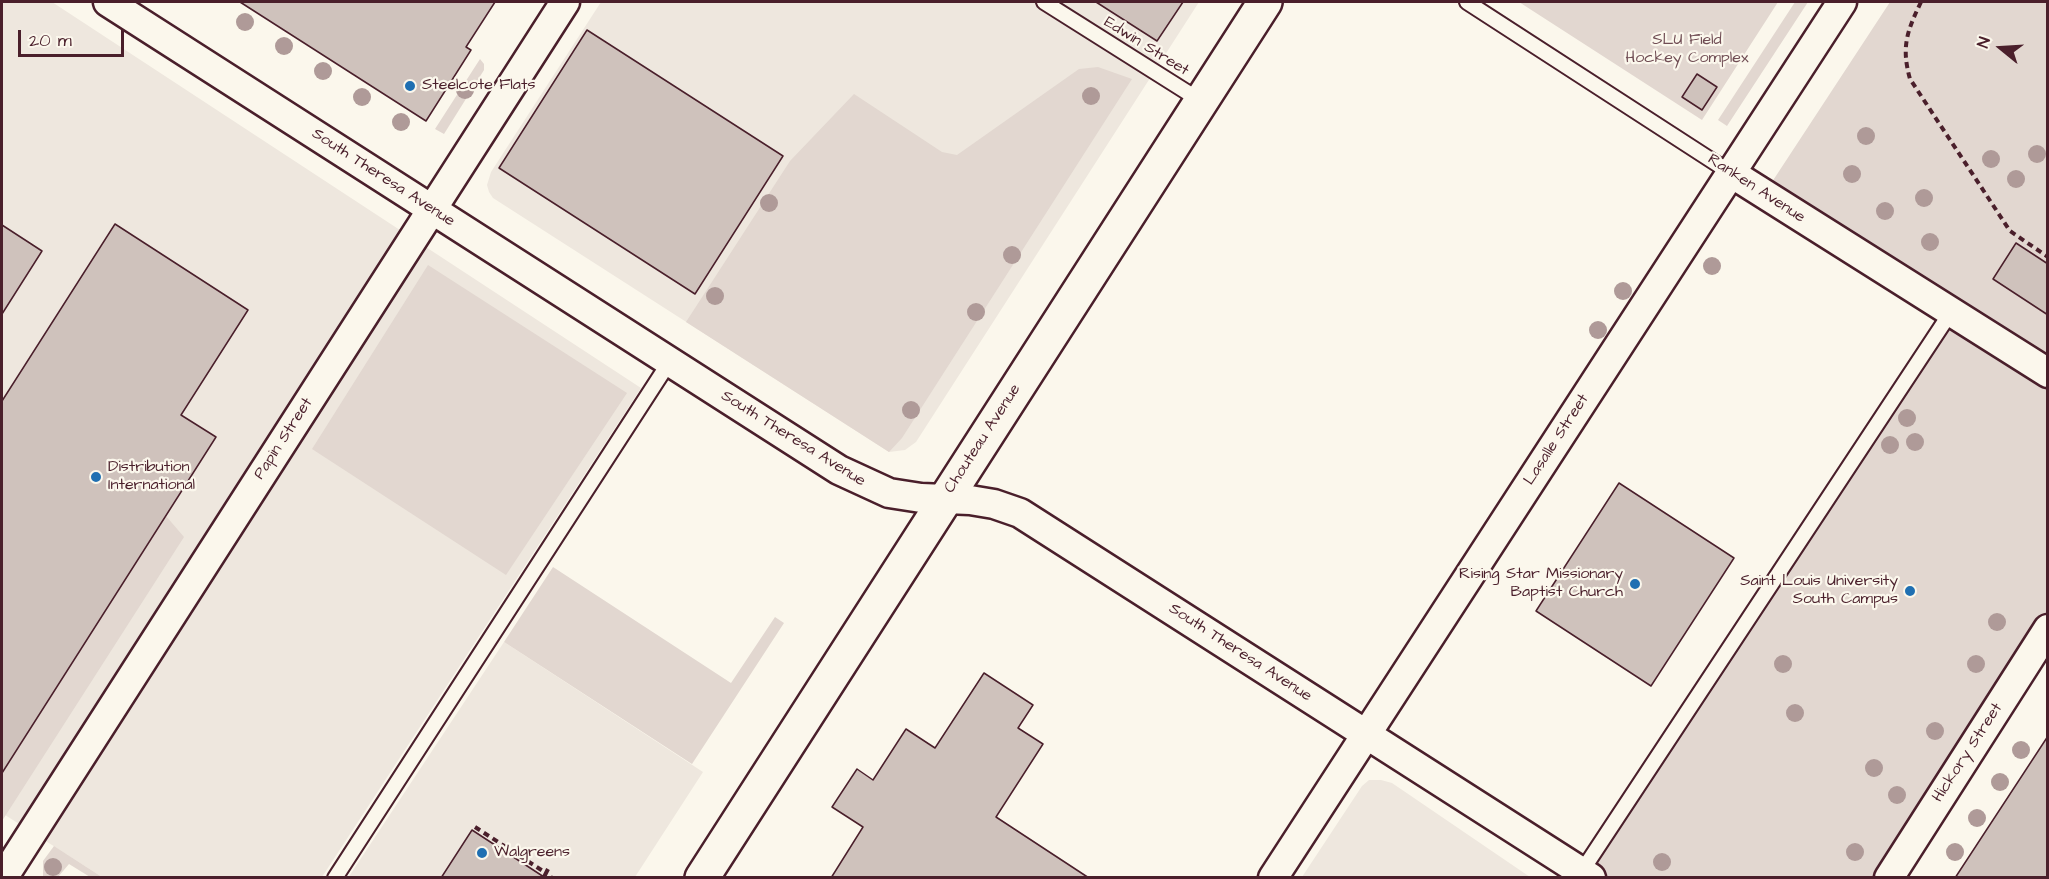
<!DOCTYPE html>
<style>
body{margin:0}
#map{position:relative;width:2049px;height:879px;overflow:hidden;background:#fbf7ec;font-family:"Architects Daughter",sans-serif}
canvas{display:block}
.frame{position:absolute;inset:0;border:3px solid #4a1f2b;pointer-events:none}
.north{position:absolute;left:1971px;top:18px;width:60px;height:60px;-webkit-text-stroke:4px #fbf7ec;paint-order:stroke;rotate:288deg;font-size:16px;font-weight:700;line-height:24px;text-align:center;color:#4a1f2b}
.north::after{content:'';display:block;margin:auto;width:21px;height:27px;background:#4a1f2b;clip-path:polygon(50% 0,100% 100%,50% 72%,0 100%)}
.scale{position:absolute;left:18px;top:30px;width:106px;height:27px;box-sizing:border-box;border:3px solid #4a1f2b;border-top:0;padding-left:8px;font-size:18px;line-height:21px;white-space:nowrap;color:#4a1f2b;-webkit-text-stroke:4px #fbf7ec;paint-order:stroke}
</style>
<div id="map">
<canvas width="2049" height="879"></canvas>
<div class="frame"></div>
<div class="north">N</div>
<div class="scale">20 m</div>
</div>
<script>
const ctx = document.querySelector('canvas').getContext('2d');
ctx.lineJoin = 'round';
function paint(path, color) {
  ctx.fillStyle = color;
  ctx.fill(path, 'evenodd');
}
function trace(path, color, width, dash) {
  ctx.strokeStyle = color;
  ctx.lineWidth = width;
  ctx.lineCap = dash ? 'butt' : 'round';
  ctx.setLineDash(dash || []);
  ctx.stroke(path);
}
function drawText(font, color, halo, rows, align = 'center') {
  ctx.font = font + ' "Architects Daughter",sans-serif';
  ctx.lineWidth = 4.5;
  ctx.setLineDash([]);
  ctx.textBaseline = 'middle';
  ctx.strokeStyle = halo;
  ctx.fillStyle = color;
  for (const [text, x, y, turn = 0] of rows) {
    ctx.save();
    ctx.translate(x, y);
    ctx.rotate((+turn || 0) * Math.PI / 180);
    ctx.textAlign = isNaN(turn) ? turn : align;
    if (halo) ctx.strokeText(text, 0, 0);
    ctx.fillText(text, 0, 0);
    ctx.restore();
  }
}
paint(new Path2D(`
 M 2,2 L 52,2 L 641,388 L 322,877 L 102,877 L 2,813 Z
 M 601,2 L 1199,2 L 916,442 L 905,450 L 889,452 L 493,198 L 489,192 L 487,185 L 491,172 Z
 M 504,642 L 703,772 L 635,877 L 348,878 Z
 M 1369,780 L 1381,780 L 1392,783 L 1530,877 L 1302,877 L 1362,786 Z`), '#eee7de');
paint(new Path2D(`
 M 1519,2 L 1778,2 L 1702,120 Z
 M 1795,2 L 1808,2 L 1727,126 L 1718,120 Z
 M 1890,2 L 2047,2 L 2047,358 L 1770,185 Z
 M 480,59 L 484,64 L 484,70 L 444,134 L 435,129 Z
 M 1098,67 L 1132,79 L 902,438 L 889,452 L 686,322 L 790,161 L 854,94 L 942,152 L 957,155 L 1079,69 Z
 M 428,265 L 627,393 L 506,575 L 312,449 Z
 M 1951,312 L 2047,373 L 2047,629 L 1889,877 L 1591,878 L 1582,871 Z
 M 166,516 L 184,537 L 2,821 L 2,773 Z
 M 553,567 L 731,683 L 775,617 L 784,623 L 692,764 L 504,642 Z
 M 54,846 L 102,877 L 90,877 L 69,864 L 58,877 L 43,877 L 43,861 Z`), '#e2d7d0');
const building = new Path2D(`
 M 240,2 L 495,2 L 466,47 L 471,50 L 426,121 Z
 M 1096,2 L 1183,2 L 1157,41 Z
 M 587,30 L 783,156 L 695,294 L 499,168 Z
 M 1697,74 L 1717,87 L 1702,110 L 1682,97 Z
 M 115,224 L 248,310 L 181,415 L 216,437 L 2,773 L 2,401 Z
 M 2,225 L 42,251 L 2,314 Z
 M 2016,243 L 2048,264 L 2048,315 L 1993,279 Z
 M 1619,483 L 1734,558 L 1651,686 L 1536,611 Z
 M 984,673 L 1033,705 L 1018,728 L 1043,744 L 996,817 L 1089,878 L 831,878 L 863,827 L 832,807 L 857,769 L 873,780 L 906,729 L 935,748 Z
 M 2048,736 L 2048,878 L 1955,878 Z
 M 472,830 L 544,877 L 545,878 L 441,878 Z`);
paint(building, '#cfc2bc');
trace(building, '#4a1f2b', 1.5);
const lane = new Path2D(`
 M 1044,2 L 1201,101
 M 1467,2 L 1731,173
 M 1582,871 L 1951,312
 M 335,878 L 670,361`);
const street = new Path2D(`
 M 108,2 L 839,470 L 889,493 L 921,498 L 970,500 L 994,504 L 1020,513 L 1591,878
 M 1731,173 L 2048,373
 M 3,878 L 565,2
 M 1273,878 L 1842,2
 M 1889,878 L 2048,629`);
const secondary = new Path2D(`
 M 702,878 L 1265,2`);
trace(lane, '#4a1f2b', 18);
trace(street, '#4a1f2b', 33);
trace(secondary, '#4a1f2b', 38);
trace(new Path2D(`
 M 1921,2 C 1907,31 1901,47 1910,79 L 2010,231 L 2048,257
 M 475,827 L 546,873 L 548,869
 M 544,877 L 546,873 L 552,878`), '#4a1f2b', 4, [6, 4.5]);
trace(lane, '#fbf7ec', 14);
trace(street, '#fbf7ec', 28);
trace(secondary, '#fbf7ec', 33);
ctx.fillStyle = '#af9a98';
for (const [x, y] of [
 [245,22],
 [284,46],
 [323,71],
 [465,90],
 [1091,96],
 [362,97],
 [401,122],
 [1866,136],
 [2037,154],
 [1991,159],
 [1852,174],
 [2016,179],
 [1924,198],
 [769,203],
 [1885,211],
 [1930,242],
 [1012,255],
 [1712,266],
 [1623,291],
 [715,296],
 [976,312],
 [1598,330],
 [911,410],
 [1907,418],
 [1915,442],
 [1890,445],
 [1997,622],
 [1783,664],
 [1976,664],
 [1795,713],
 [1935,731],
 [2021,750],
 [1874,768],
 [2000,782],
 [1897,795],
 [1977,818],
 [1855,852],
 [1955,852],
 [1662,862],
 [53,867]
]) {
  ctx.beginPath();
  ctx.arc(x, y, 9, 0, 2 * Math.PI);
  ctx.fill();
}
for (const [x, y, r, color] of [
 [410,86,6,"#1f6fb2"],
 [96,477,6,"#1f6fb2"],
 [1635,584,6,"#1f6fb2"],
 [1910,591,6,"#1f6fb2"],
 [482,853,6,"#1f6fb2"]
]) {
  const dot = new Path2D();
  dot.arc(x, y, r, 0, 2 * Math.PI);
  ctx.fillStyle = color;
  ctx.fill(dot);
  trace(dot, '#fbf7ec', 2);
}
drawText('16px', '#704d54', '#fbf7ec', [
 ["SLU Field",1687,41],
 ["Hockey Complex",1687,59]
]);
drawText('16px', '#4a1f2b', '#fbf7ec', [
 ["Edwin Street",1146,47,32],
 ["South Theresa Avenue",383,178,33],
 ["Ranken Avenue",1756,189,33],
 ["Papin Street",284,439,-57],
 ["South Theresa Avenue",793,439,32],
 ["Chouteau Avenue",983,439,-57],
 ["Lasalle Street",1557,440,-57],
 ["South Theresa Avenue",1240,653,33],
 ["Hickory Street",1968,753,-57]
]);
drawText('16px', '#4a1f2b', '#fbf7ec', [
 ["Steelcote Flats",422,86],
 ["Distribution",108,468],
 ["International",108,486],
 ["Rising Star Missionary",1623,575,"right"],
 ["Baptist Church",1623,593,"right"],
 ["Saint Louis University",1898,582,"right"],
 ["South Campus",1898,600,"right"],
 ["Walgreens",494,853]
], 'left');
</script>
